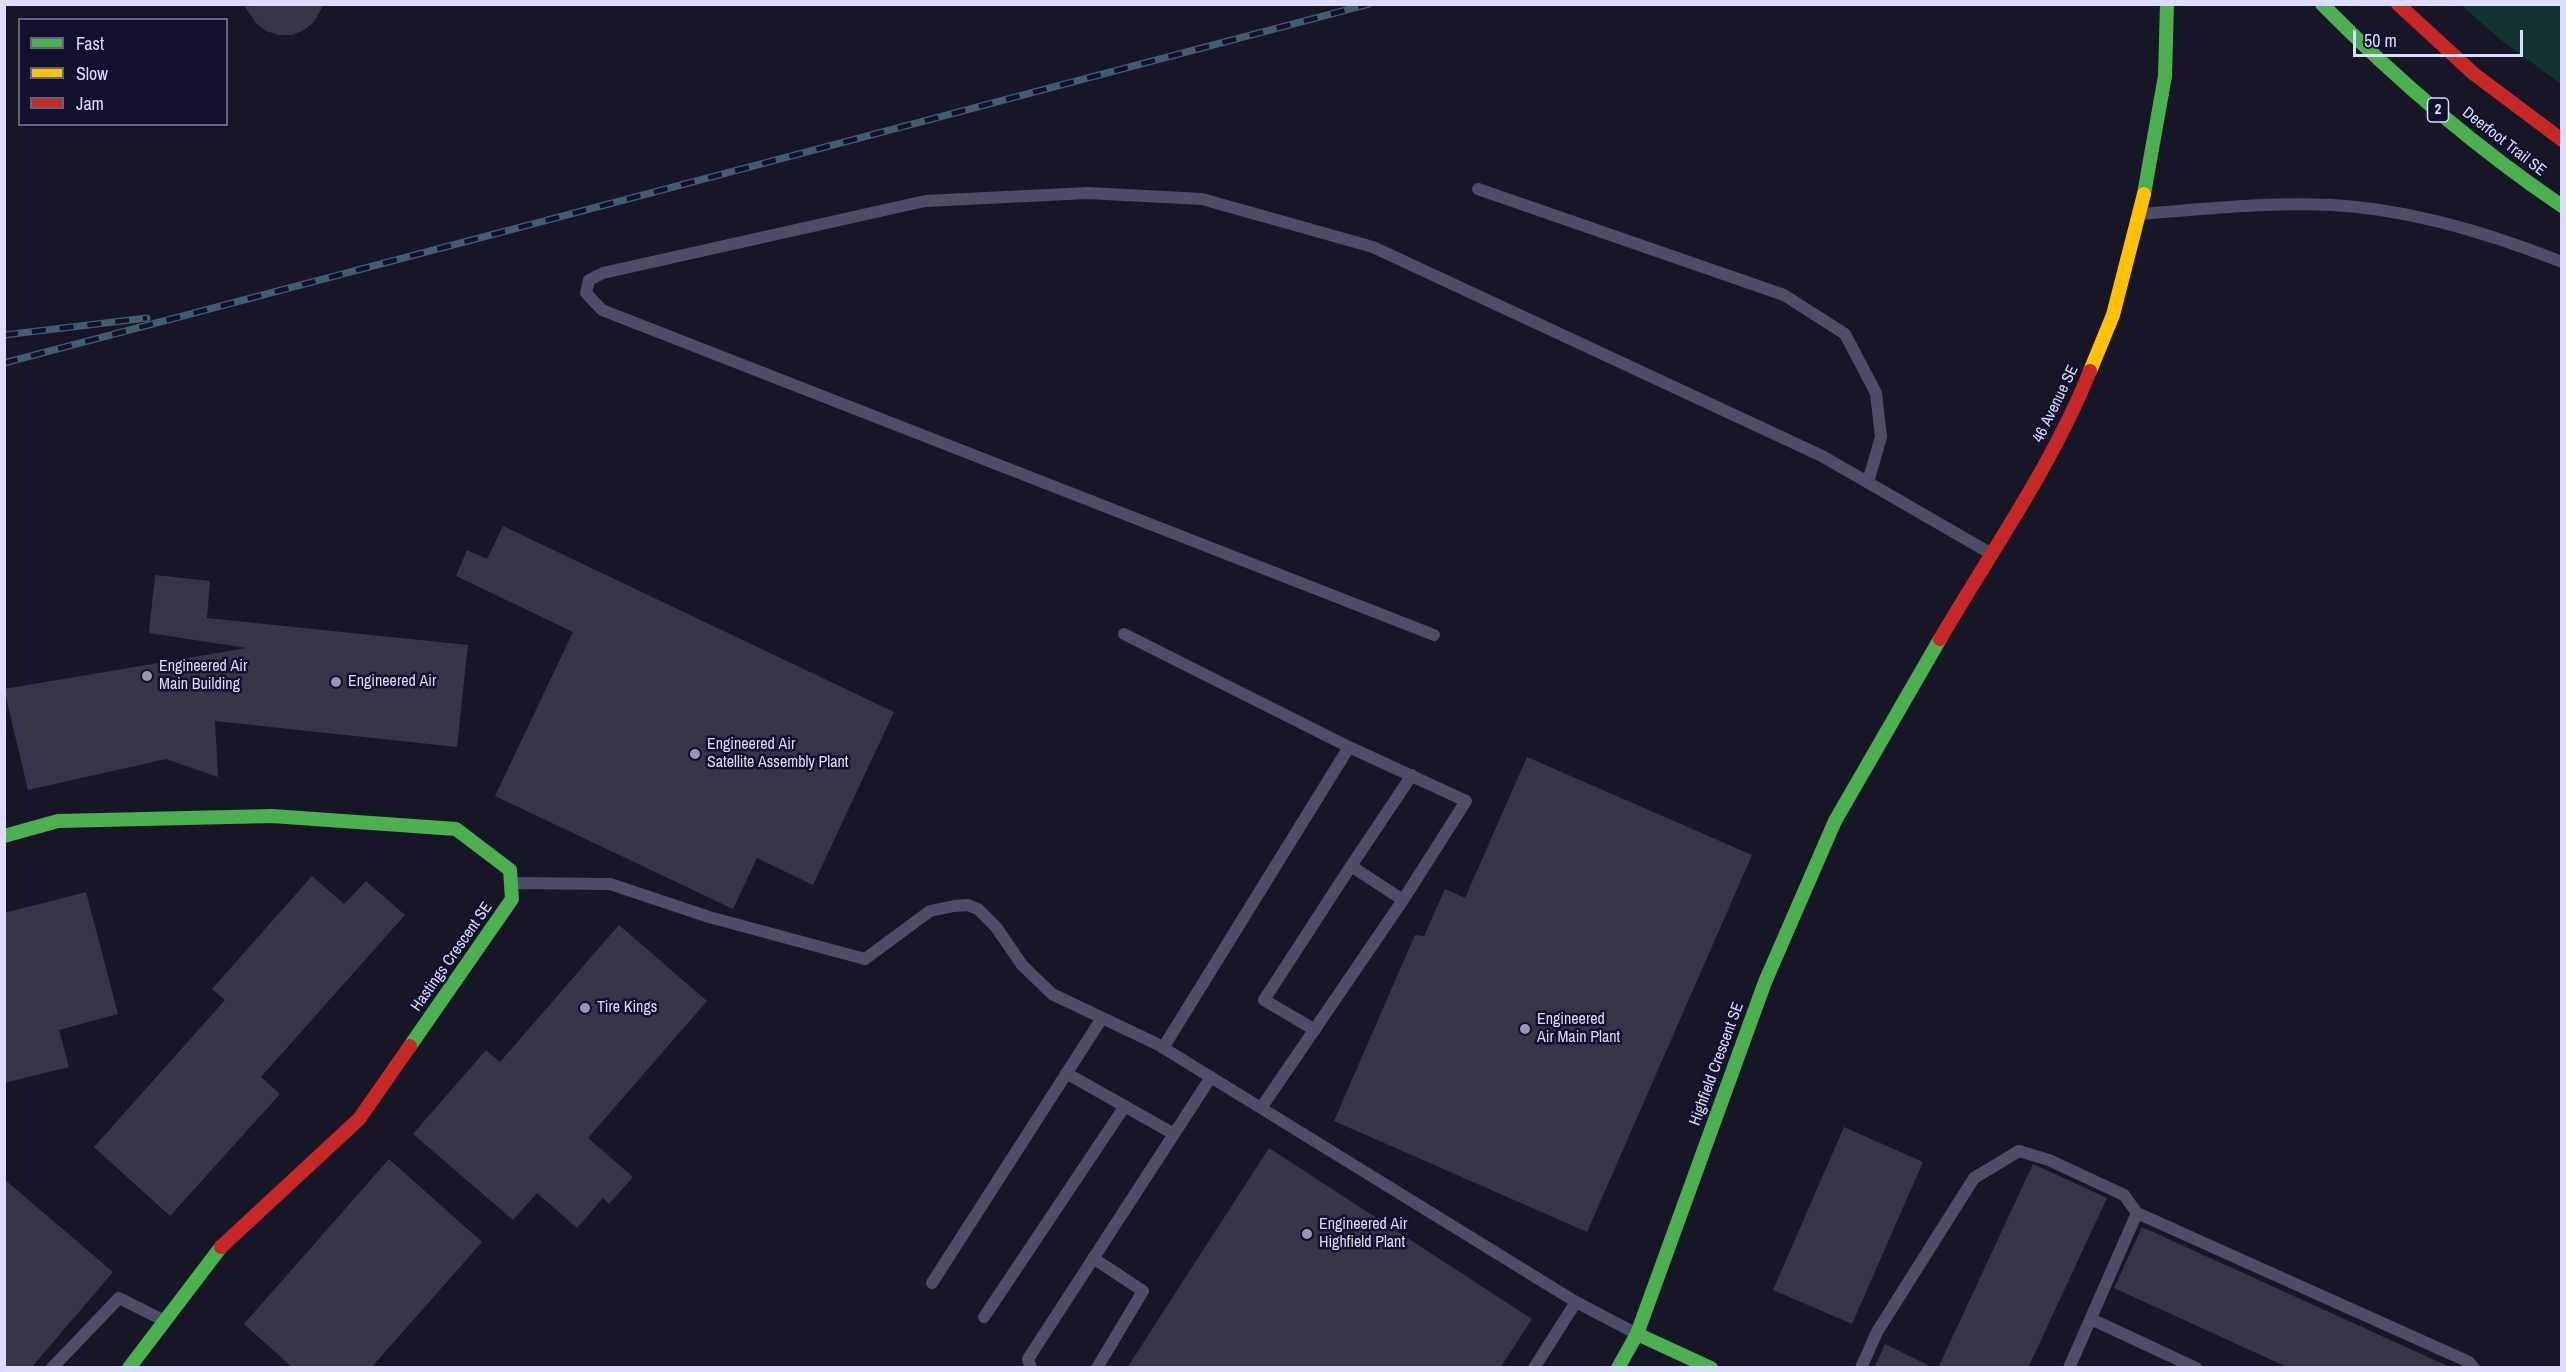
<!DOCTYPE html>
<style>
body{margin:0}
#map{position:relative;width:2566px;height:1372px;overflow:hidden;background:#171627;font-family:"Archivo Narrow",sans-serif}
canvas{display:block}
.frame{position:absolute;inset:0;border:6px solid #dcdcff;pointer-events:none}
.legend{position:absolute;left:18px;top:18px;width:210px;height:108px;box-sizing:border-box;background:#11102d;border:2px solid #626281;margin:0;padding:8px 10px;list-style:none;font-size:18px;color:#dcdcff}
.legend li{display:flex;align-items:center;gap:12px;height:30px}
.legend b{width:30px;border:2px solid #626281}
.scale{position:absolute;left:2353px;top:30px;width:170px;height:27px;box-sizing:border-box;border:3px solid #dcdcff;border-top:0;padding-left:8px;font-size:18px;line-height:21px;white-space:nowrap;color:#dcdcff;-webkit-text-stroke:4px #11102d;paint-order:stroke}
</style>
<div id="map">
<canvas width="2566" height="1372"></canvas>
<div class="frame"></div>
<ul class="legend">
<li><b style="height:8px;background:#4caf50"></b>Fast</li>
<li><b style="height:8px;background:#ffc107"></b>Slow</li>
<li><b style="height:8px;background:#c62828"></b>Jam</li>
</ul>
<div class="scale">50 m</div>
</div>
<script>
const ctx = document.querySelector('canvas').getContext('2d');
ctx.lineJoin = 'round';
function paint(path, color) {
  ctx.fillStyle = color;
  ctx.fill(path, 'evenodd');
}
function trace(path, color, width, dash) {
  ctx.strokeStyle = color;
  ctx.lineWidth = width;
  ctx.lineCap = dash ? 'butt' : 'round';
  ctx.setLineDash(dash || []);
  ctx.stroke(path);
}
function drawText(font, color, halo, rows, align = 'center') {
  ctx.font = font + ' "Archivo Narrow",sans-serif';
  ctx.lineWidth = 5;
  ctx.setLineDash([]);
  ctx.textBaseline = 'middle';
  ctx.strokeStyle = halo;
  ctx.fillStyle = color;
  for (const [text, x, y, turn = 0] of rows) {
    ctx.save();
    ctx.translate(x, y);
    ctx.rotate((+turn || 0) * Math.PI / 180);
    ctx.textAlign = isNaN(turn) ? turn : align;
    if (halo) ctx.strokeText(text, 0, 0);
    ctx.fillText(text, 0, 0);
    ctx.restore();
  }
}
paint(new Path2D(`
 M 2461,5 L 2561,5 L 2561,84 L 2501,40 Z`), '#133331');
paint(new Path2D(`
 M 243,4 L 324,4 L 314,22 L 304,30 L 292,35 L 279,35 L 266,31 L 256,23 Z
 M 503,526 L 894,712 L 813,885 L 757,858 L 733,909 L 495,796 L 573,632 L 456,576 L 467,550 L 487,559 Z
 M 155,575 L 210,581 L 207,618 L 468,645 L 457,747 L 215,721 L 218,777 L 166,759 L 28,790 L 4,689 L 247,648 L 149,633 Z
 M 1527,757 L 1752,855 L 1587,1232 L 1334,1121 L 1415,935 L 1424,936 L 1445,889 L 1465,898 Z
 M 312,876 L 344,904 L 366,881 L 405,915 L 261,1077 L 280,1094 L 170,1216 L 94,1147 L 225,1000 L 212,989 Z
 M 86,892 L 118,1014 L 59,1030 L 69,1067 L 4,1083 L 4,913 Z
 M 619,925 L 707,1001 L 588,1138 L 633,1177 L 609,1204 L 603,1198 L 577,1228 L 537,1193 L 513,1220 L 413,1134 L 486,1050 L 500,1062 Z
 M 1844,1127 L 1923,1162 L 1852,1324 L 1773,1290 Z
 M 1269,1148 L 1532,1319 L 1500,1368 L 1127,1368 Z
 M 389,1159 L 482,1242 L 371,1368 L 293,1368 L 244,1324 Z
 M 2033,1164 L 2107,1198 L 2028,1368 L 1938,1368 Z
 M 4,1179 L 113,1272 L 31,1368 L 4,1368 Z
 M 2142,1227 L 2452,1368 L 2289,1368 L 2114,1288 Z
 M 1885,1344 L 1934,1368 L 1874,1368 Z`), '#363548');
trace(new Path2D(`
 M 1478,189 L 1784,295 L 1845,334 L 1876,393 L 1881,437 L 1868,482
 M 2141,214 C 2205,209 2269,202 2332,205 C 2411,209 2489,233 2562,262
 M 1124,634 L 1349,747
 M 1434,635 L 602,310 L 586,293 L 589,280 L 603,273 L 925,201 L 1087,193 L 1202,199 L 1373,247 L 1822,456 L 1990,553
 M 1351,866 L 1412,775
 M 512,883 L 610,884 L 709,917 L 865,959 L 930,911 L 954,906 L 968,905 L 978,909 L 996,927 L 1022,965 L 1052,994 L 1157,1044 L 1576,1302 L 1637,1334
 M 1315,1030 L 1264,1000 L 1351,866 L 1403,900
 M 1163,1048 L 1349,747 L 1466,801 L 1403,900 L 1261,1108
 M 1066,1073 L 1174,1134
 M 1093,1258 L 1143,1291 L 1097,1368
 M 932,1283 L 1102,1018
 M 984,1317 L 1125,1106
 M 2091,1319 L 2196,1368
 M 52,1368 L 119,1298 L 163,1320
 M 1031,1368 L 1028,1359 L 1211,1077
 M 1534,1368 L 1576,1302
 M 1861,1368 L 1877,1332 L 1974,1178 L 2019,1151 L 2049,1160 L 2124,1195 L 2137,1213
 M 2069,1368 L 2137,1213 L 2469,1362 L 2474,1368`), '#4c4d67', 12);
trace(new Path2D(`
 M 2322,4 C 2396,79 2475,147 2562,206
 M 2144,194 L 2165,76 L 2167,4
 M 4,836 L 58,821 L 272,816 L 456,829 L 510,870 L 512,899 L 410,1046
 M 1637,1334 L 1711,1368
 M 129,1368 L 221,1247
 M 1618,1368 L 1637,1334 L 1765,982 L 1835,821 L 1940,639`), '#4caf50', 14);
trace(new Path2D(`
 M 2090,371 L 2113,315 L 2144,194`), '#ffc107', 14);
trace(new Path2D(`
 M 2398,4 L 2474,74 L 2562,140
 M 1940,639 C 1992,550 2052,466 2090,371
 M 221,1247 L 359,1119 L 410,1046`), '#c62828', 14);
const rail = new Path2D(`
 M 4,335 L 147,318
 M 4,363 L 1369,4`);
trace(rail, '#445d6e', 7);
trace(rail, '#11102d', 4.5, [14]);
for (const [x, y, r, color] of [
 [147,676,6,"#9797b3"],
 [336,682,6,"#9797b3"],
 [695,754,6,"#9797b3"],
 [585,1008,6,"#9797b3"],
 [1525,1029,6,"#9797b3"],
 [1307,1234,6,"#9797b3"]
]) {
  const dot = new Path2D();
  dot.arc(x, y, r, 0, 2 * Math.PI);
  ctx.fillStyle = color;
  ctx.fill(dot);
  trace(dot, '#11102d', 2);
}
for (const [x, y, w] of [
 [2438,110,21]
]) {
  const box = new Path2D();
  box.roundRect(x - w / 2, y - 12, w, 24, 4.5);
  ctx.fillStyle = '#11102d';
  ctx.fill(box);
  trace(box, '#dcdcff', 1.5);
}
drawText('bold 15px', '#dcdcff', null, [
 ["2",2438,110]
]);
drawText('16px', '#dcdcff', '#11102d', [
 ["Deerfoot Trail SE",2504,142,38],
 ["46 Avenue SE",2056,404,-64],
 ["Hastings Crescent SE",452,957,-55],
 ["Highfield Crescent SE",1717,1064,-70]
]);
drawText('16px', '#dcdcff', '#11102d', [
 ["Engineered Air",159,667],
 ["Main Building",159,685],
 ["Engineered Air",348,682],
 ["Engineered Air",707,745],
 ["Satellite Assembly Plant",707,763],
 ["Tire Kings",597,1008],
 ["Engineered",1537,1020],
 ["Air Main Plant",1537,1038],
 ["Engineered Air",1319,1225],
 ["Highfield Plant",1319,1243]
], 'left');
</script>
